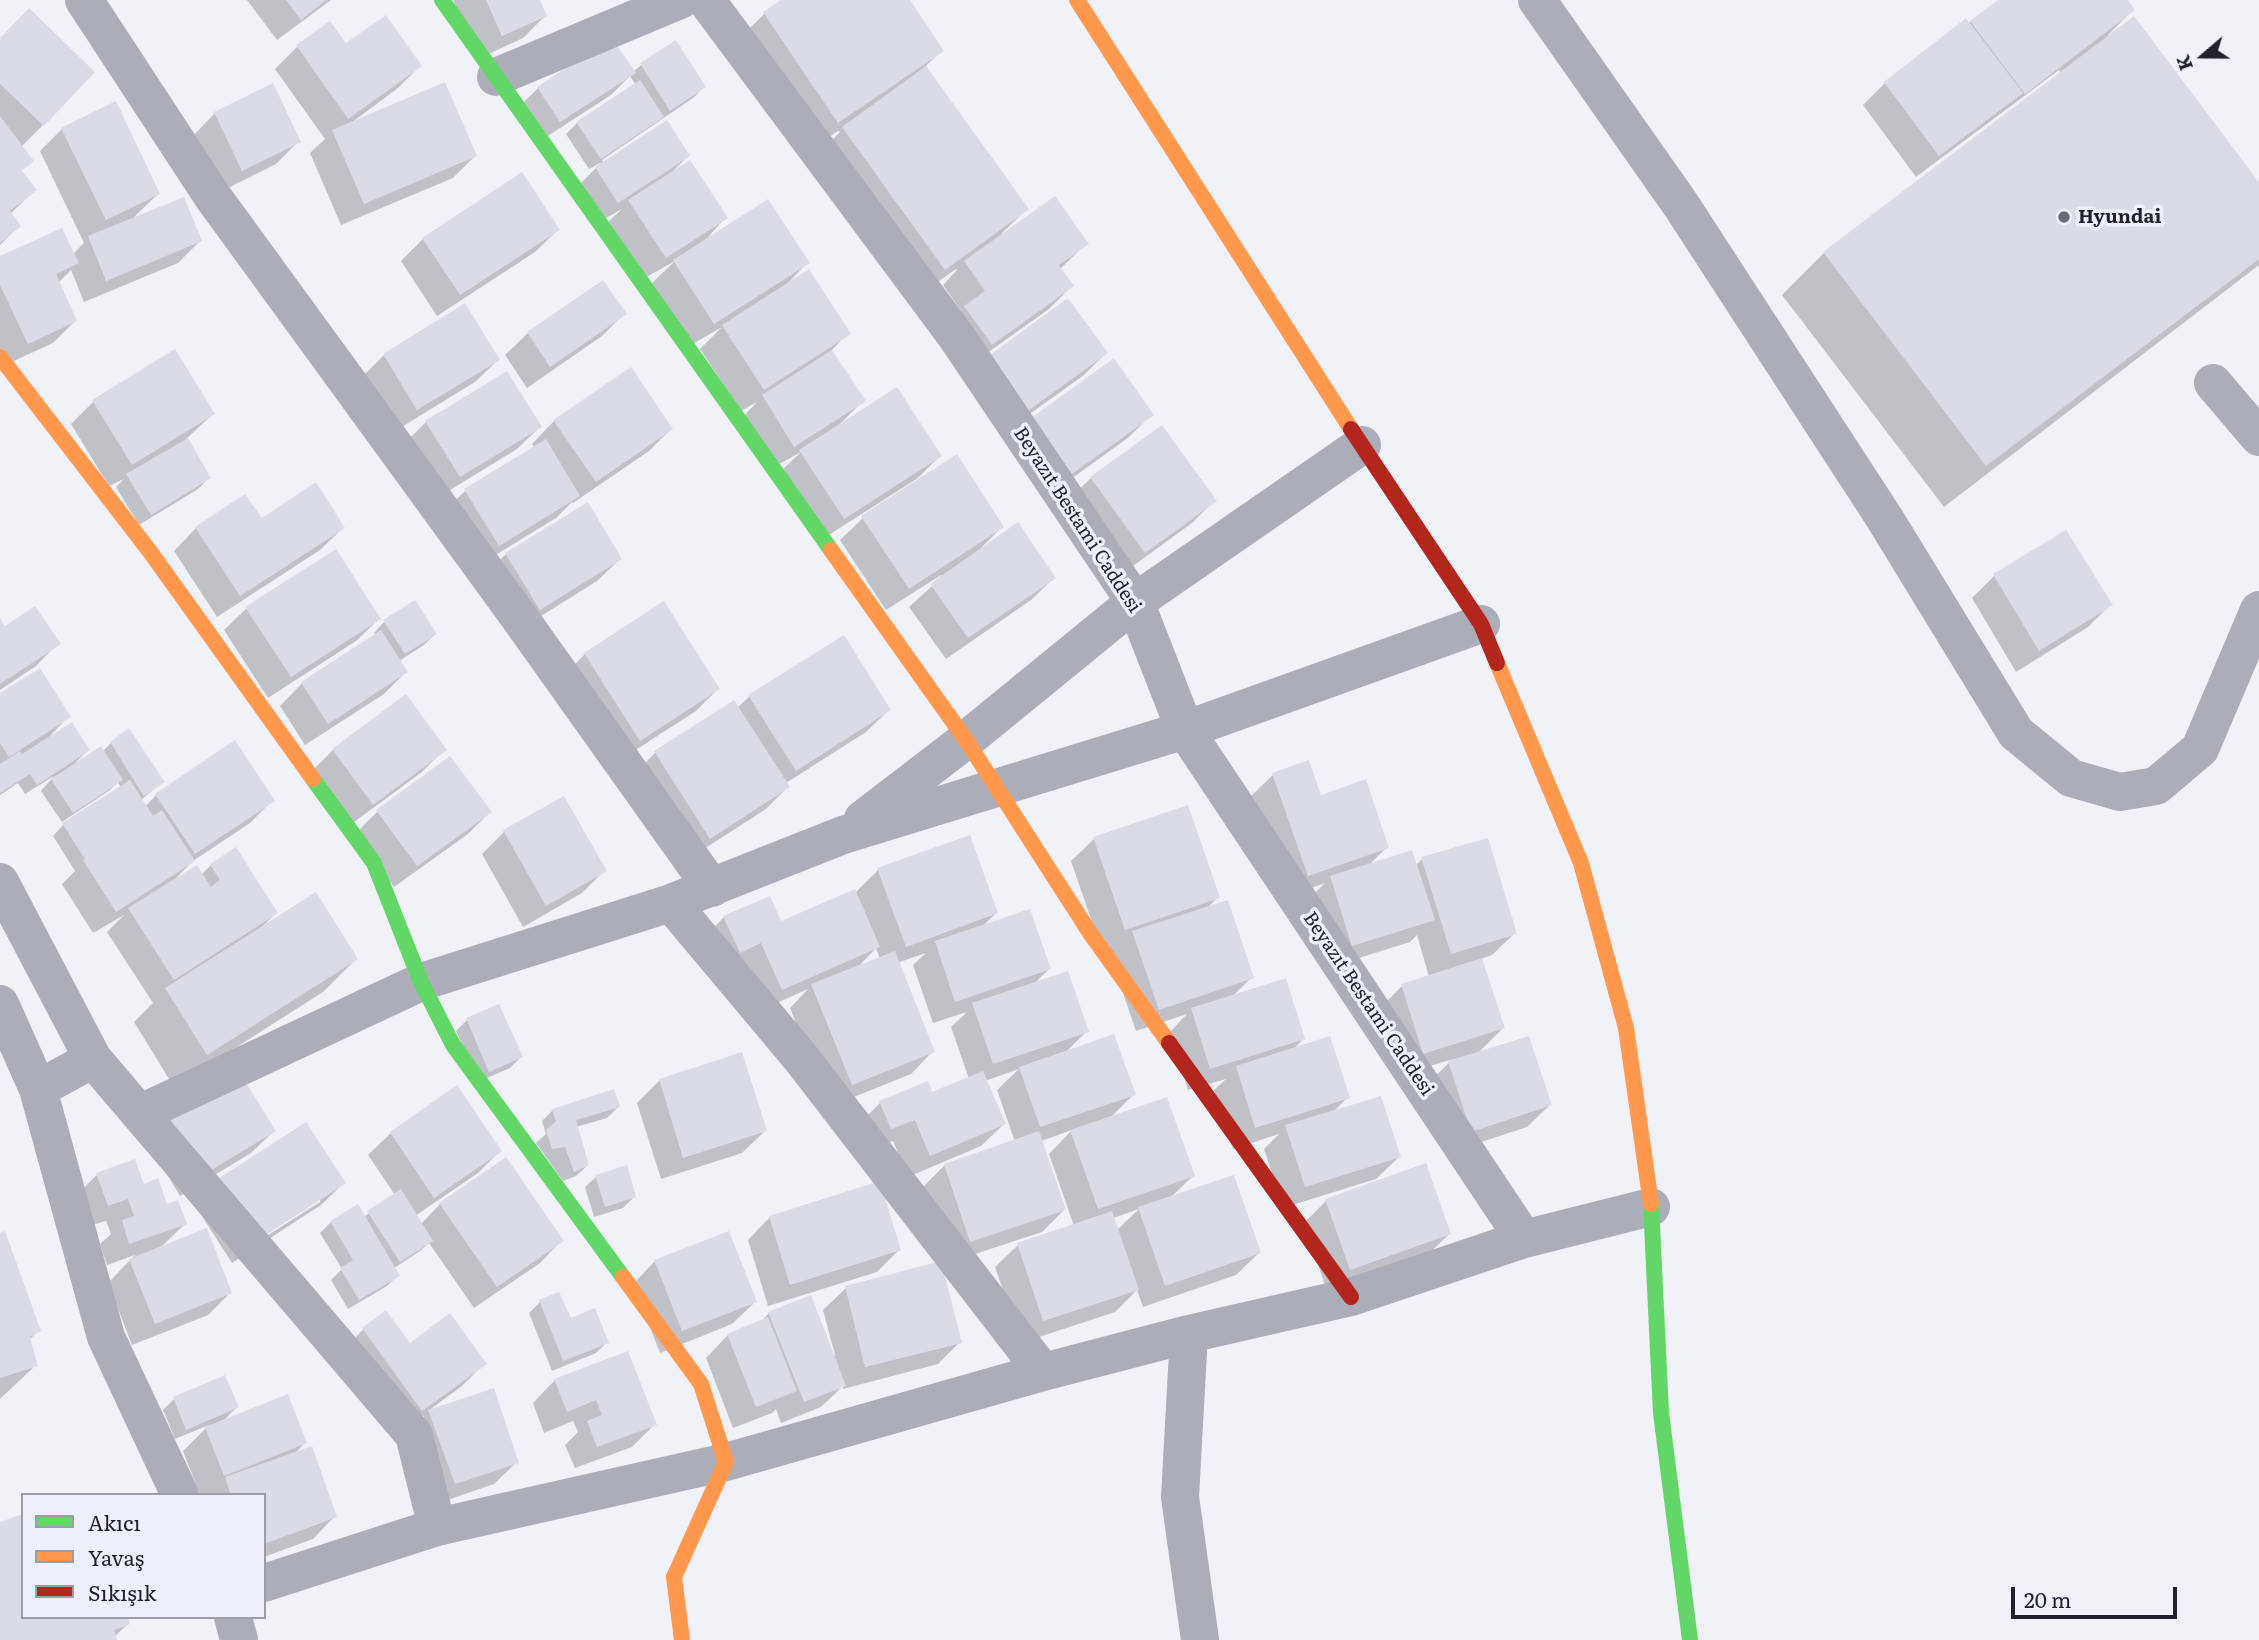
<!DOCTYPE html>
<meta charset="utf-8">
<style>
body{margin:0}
#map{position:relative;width:2259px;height:1640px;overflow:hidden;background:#f1f2f8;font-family:Literata,serif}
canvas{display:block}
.legend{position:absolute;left:21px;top:1493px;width:245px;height:126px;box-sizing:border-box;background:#eef0fb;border:2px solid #9b9da8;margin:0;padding:9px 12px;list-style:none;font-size:21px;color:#1f212b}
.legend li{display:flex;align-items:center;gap:14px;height:35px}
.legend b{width:35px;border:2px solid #9b9da8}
.north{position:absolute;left:2168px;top:21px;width:70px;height:70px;-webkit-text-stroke:5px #eef0fb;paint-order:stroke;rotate:250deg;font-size:19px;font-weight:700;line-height:28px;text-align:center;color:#1f212b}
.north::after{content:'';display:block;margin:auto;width:24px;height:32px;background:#1f212b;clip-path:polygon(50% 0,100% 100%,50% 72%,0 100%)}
.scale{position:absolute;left:2011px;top:1587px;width:166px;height:32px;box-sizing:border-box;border:4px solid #1f212b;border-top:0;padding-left:9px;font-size:21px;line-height:24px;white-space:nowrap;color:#1f212b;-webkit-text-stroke:5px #eef0fb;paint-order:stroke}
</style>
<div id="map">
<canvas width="2259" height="1640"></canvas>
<ul class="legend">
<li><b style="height:9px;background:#63d668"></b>Akıcı</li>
<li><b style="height:9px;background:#ff974d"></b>Yavaş</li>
<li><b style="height:9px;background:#b3261e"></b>Sıkışık</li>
</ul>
<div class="north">K</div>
<div class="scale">20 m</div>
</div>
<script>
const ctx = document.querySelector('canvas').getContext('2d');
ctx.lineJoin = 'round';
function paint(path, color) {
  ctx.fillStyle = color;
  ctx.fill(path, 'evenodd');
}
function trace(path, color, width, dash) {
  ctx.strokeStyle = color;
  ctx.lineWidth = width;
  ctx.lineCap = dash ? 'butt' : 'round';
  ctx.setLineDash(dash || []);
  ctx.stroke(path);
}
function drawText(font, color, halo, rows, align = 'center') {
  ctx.font = font + ' Literata,serif';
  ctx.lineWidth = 7;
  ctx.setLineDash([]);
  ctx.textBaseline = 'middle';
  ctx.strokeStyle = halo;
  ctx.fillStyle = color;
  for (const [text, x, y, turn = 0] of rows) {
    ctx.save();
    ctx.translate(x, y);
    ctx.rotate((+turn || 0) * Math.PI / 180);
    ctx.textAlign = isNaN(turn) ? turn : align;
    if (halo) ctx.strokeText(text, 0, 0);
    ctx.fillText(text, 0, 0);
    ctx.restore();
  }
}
paint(new Path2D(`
 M 247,0 L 331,0 L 277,40 Z
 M 453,0 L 538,0 L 545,16 L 523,38 L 480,58 Z
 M 784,0 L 908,0 L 942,50 L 925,67 L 1027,209 L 1001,234 L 1086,244 L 1060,269 L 1072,286 L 1049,309 L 969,366 L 961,311 L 943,285 L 957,270 L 956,269 L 911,301 L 811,161 L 840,132 L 838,131 L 804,154 L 732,46 L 764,14 Z
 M 2001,0 L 2126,0 L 2133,10 L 2108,35 L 2259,185 L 2259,265 L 1944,507 L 1782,295 L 1824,253 L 2061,73 L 2059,70 L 1916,177 L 1863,105 L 1885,83 Z
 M 0,39 L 43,125 L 21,147 L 21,172 L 35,190 L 10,214 L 19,226 L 0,245 Z
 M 675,43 L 704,87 L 693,98 L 602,160 L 604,163 L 688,156 L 673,171 L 725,218 L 703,243 L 808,262 L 789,282 L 848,333 L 831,351 L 863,401 L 841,423 L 940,456 L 918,478 L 821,540 L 778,474 L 801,452 L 772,468 L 741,419 L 757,402 L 741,411 L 700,349 L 722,327 L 691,345 L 652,283 L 675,261 L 643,279 L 607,223 L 622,209 L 595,224 L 574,190 L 602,162 L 589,169 L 566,134 L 577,123 L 636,85 L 630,76 L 611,95 L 537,143 L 516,110 L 538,88 L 633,72 L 641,65 Z
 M 346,46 L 420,66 L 398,88 L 351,123 L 475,156 L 453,178 L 341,225 L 310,153 L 325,139 L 275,69 L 297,47 Z
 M 215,113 L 299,141 L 276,164 L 220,192 L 193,136 Z
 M 62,129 L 158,194 L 131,220 L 200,241 L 178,263 L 84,302 L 71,270 L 58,283 L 75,321 L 53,343 L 5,365 L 0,354 L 0,258 L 73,254 L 84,243 L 40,151 Z
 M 558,230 L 535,252 L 437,316 L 401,261 L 423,239 Z
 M 603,282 L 624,314 L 602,336 L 527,388 L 505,355 L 528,333 Z
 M 1106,353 L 1084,375 L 1002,434 L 964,381 Z
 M 384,355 L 498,360 L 475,382 L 395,431 L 362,377 Z
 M 1113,361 L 1152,414 L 1129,437 L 1049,495 Z
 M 631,369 L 671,429 L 649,451 L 573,503 L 572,502 L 556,518 L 476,567 L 442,513 L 465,491 L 535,448 L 532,444 L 554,421 Z
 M 93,402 L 213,414 L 186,439 L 209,478 L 198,489 L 139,525 L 116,487 L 124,479 L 109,486 L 71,424 Z
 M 426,422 L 540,427 L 517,449 L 437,498 L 404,444 Z
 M 1161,427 L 1214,501 L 1192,523 L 1122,574 L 1068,500 L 1091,478 Z
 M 863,518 L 1002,527 L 981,548 L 983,549 L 1054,578 L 1031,600 L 946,659 L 909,607 L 942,577 L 941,575 L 886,610 L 840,540 Z
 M 262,521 L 343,528 L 320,550 L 217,617 L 174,551 L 196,528 Z
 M 2065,532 L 2110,605 L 2088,627 L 2016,672 L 1972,598 L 1994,576 Z
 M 506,554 L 620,559 L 597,581 L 517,631 L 484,576 Z
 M 247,608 L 379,619 L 356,641 L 268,698 L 224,630 Z
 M 0,621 L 5,629 L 58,643 L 36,666 L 0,690 Z
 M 384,622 L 435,634 L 424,645 L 399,661 L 406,672 L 384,694 L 305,745 L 280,706 L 302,683 L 376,636 L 374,633 Z
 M 843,637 L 889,710 L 866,732 L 786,783 L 788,787 L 766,809 L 687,860 L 633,775 L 655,753 L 733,702 L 737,708 L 749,697 Z
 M 585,654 L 718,689 L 696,711 L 617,762 L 563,677 Z
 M 0,695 L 69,716 L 48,738 L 88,750 L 75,763 L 102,752 L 111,743 L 162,782 L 141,800 L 145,807 L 156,795 L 273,800 L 250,823 L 193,861 L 176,878 L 201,875 L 211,865 L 276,913 L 261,928 L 356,959 L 323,992 L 174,1087 L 134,1022 L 153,1003 L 107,932 L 124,915 L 93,933 L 62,884 L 75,871 L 53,836 L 67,821 L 121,788 L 118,782 L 110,790 L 62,822 L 41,791 L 54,776 L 25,794 L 18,783 L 0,795 Z
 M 445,749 L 422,772 L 350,825 L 311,772 L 333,750 Z
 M 1308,763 L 1320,797 L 1387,847 L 1368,866 L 1415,866 L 1422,859 L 1515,933 L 1492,955 L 1481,959 L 1503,1028 L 1477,1054 L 1550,1105 L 1527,1127 L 1448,1153 L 1426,1085 L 1453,1059 L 1401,1075 L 1380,1008 L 1402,986 L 1429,977 L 1417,935 L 1410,942 L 1330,967 L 1308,900 L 1325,883 L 1286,897 L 1250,797 L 1273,775 Z
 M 563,798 L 604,871 L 582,893 L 523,927 L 482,854 L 504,832 Z
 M 377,812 L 490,812 L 468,834 L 394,887 L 355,834 Z
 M 1094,839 L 1218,897 L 1207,908 L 1252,977 L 1233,996 L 1303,1039 L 1292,1051 L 1348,1097 L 1333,1112 L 1399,1157 L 1376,1179 L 1283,1208 L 1264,1149 L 1279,1134 L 1233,1149 L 1214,1090 L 1226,1079 L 1188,1090 L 1170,1032 L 1187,1014 L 1136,1031 L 1110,955 L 1102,951 L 1071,861 Z
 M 878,870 L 996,913 L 982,927 L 1049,969 L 1033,985 L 1087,1031 L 1066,1052 L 1134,1094 L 1110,1118 L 1193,1176 L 1170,1198 L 1259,1253 L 1236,1275 L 1143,1307 L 1137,1290 L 1115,1312 L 1021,1343 L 995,1267 L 1018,1245 L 1074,1226 L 1049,1154 L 1072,1130 L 1041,1141 L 1064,1210 L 1042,1232 L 948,1263 L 922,1188 L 945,1165 L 1015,1142 L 997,1090 L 1019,1069 L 985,1081 L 1004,1124 L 981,1146 L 908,1177 L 893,1141 L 869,1151 L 858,1125 L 880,1103 L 931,1094 L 969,1079 L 951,1027 L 967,1012 L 933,1023 L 913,965 L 926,953 L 897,963 L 933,1051 L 911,1074 L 829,1107 L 790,1008 L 808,989 L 759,1011 L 702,940 L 724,917 L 780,923 L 855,893 ZM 876,948 L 880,959 L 857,968 ZM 1139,1209 L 1117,1230 L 1113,1218 Z
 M 498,1006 L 521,1057 L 510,1068 L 478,1082 L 456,1031 L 467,1020 Z
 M 660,1080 L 765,1131 L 742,1153 L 661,1179 L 637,1103 Z
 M 618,1107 L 607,1118 L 576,1127 L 588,1165 L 576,1176 L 563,1181 L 536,1143 L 546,1134 L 542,1121 L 553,1110 Z
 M 274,1131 L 251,1153 L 180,1196 L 147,1141 Z
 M 391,1133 L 500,1151 L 478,1173 L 415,1216 L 421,1224 L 440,1204 L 562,1240 L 540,1263 L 474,1308 L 429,1243 L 420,1251 L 394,1268 L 398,1275 L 387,1286 L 348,1309 L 331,1280 L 342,1269 L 320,1233 L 331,1222 L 364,1217 L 395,1195 L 368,1155 Z
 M 97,1175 L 143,1186 L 185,1224 L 159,1249 L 230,1293 L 208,1315 L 132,1345 L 108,1283 L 135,1255 L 107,1265 L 100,1244 L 111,1234 L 106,1221 L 85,1227 L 74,1197 Z
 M 596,1177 L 634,1197 L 623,1208 L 594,1217 L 585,1187 Z
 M 344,1183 L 321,1205 L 232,1263 L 194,1204 ZM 320,1198 L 320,1202 L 248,1248 L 247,1245 Z
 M 1326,1201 L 1449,1234 L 1427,1256 L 1327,1291 L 1304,1223 Z
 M 770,1217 L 899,1250 L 877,1272 L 768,1306 L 748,1240 Z
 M 0,1235 L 39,1330 L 29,1340 L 36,1365 L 0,1399 Z
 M 655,1261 L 755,1302 L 732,1324 L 660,1353 L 633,1284 Z
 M 846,1288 L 960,1342 L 938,1364 L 843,1389 L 843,1386 L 821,1407 L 781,1423 L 776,1409 L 772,1413 L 733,1428 L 706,1358 L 728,1335 L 760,1323 L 769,1313 L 832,1356 L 835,1355 L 823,1310 Z
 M 540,1302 L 607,1342 L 596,1353 L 552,1371 L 529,1313 Z
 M 386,1313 L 409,1345 L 484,1364 L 462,1386 L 428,1411 L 492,1390 L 517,1462 L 494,1484 L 433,1505 L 407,1434 L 424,1417 L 423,1415 L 399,1432 L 340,1352 L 363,1330 Z
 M 224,1377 L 237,1407 L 222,1422 L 305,1443 L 294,1454 L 335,1516 L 313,1539 L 264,1557 L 264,1495 L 200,1495 L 183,1451 L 209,1425 L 175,1439 L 163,1410 L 174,1399 Z
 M 555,1380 L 655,1424 L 632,1447 L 575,1468 L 565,1445 L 578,1432 L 573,1421 L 544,1433 L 533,1403 Z
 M 0,1524 L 23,1617 L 128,1624 L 114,1637 L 115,1640 L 0,1640 Z`), '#0003');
paint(new Path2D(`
 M 286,0 L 326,0 L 301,20 Z
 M 486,0 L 540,0 L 547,16 L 502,36 Z
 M 781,0 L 910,0 L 944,51 L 838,123 L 763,12 Z
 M 1998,0 L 2128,0 L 2135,10 L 2025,94 L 1970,21 Z
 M 29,8 L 95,72 L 44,126 L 0,84 L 0,38 Z
 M 386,15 L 422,66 L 348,119 L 296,45 L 330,21 L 346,43 Z
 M 2134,16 L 2259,182 L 2259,259 L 1986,466 L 1823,252 Z
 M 1966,18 L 2023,93 L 1939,156 L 1884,82 Z
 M 612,38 L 636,73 L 560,122 L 537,87 Z
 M 676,40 L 706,87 L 670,111 L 640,63 Z
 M 926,66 L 1029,209 L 945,270 L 842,127 Z
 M 640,80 L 664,117 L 601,159 L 576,122 Z
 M 445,82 L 477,156 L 364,204 L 332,130 Z
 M 273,83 L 301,142 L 242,171 L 214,112 Z
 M 116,101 L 160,194 L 106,220 L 61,128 Z
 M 0,116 L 34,161 L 22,171 L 37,190 L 10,211 L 21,226 L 0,243 Z
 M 667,120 L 690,156 L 618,203 L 595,167 Z
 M 690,160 L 728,218 L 666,258 L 628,200 Z
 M 522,172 L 560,230 L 460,295 L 422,238 Z
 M 1055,196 L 1089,244 L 1059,265 L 1074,286 L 992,345 L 964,306 L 985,291 L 964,261 Z
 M 184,197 L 202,241 L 106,281 L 88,236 Z
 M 768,199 L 810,263 L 714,324 L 673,260 Z
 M 62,228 L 79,263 L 56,274 L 77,321 L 28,344 L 0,285 L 0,256 Z
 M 809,269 L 851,334 L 764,390 L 722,325 Z
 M 603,280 L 627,314 L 550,367 L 527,332 Z
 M 1068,298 L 1108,353 L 1025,413 L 986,358 Z
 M 465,303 L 500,360 L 417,410 L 383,354 Z
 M 175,349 L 215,414 L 132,465 L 92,400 Z
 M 832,350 L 866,401 L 794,447 L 762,395 Z
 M 1114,358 L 1154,415 L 1072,474 L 1031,418 Z
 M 631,367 L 673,429 L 596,482 L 553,420 Z
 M 507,371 L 542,427 L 460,477 L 425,421 Z
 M 897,387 L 942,456 L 844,519 L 799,450 Z
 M 1162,425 L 1217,501 L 1145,553 L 1090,477 Z
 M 188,438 L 211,478 L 151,515 L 126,474 Z
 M 546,439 L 580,496 L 499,546 L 464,489 Z
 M 957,454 L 1004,527 L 909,589 L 861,516 Z
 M 316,482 L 345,528 L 240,596 L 195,527 L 245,494 L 262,518 Z
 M 588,502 L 622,559 L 540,610 L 505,553 Z
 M 1018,522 L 1056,578 L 968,638 L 930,584 Z
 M 2066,530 L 2113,605 L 2039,651 L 1993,574 Z
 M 336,549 L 381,619 L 291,677 L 245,607 Z
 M 415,600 L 437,634 L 405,654 L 383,620 Z
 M 664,601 L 720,689 L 640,741 L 584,653 Z
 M 35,606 L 61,644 L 0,684 L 0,618 L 5,626 Z
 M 381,630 L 408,672 L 328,724 L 301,682 Z
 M 844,635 L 891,710 L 796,771 L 748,695 Z
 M 40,668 L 71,717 L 9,757 L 0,743 L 0,693 Z
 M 406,694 L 447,750 L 373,805 L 332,749 Z
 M 734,700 L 790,787 L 710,839 L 654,751 Z
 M 72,722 L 90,750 L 37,785 L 30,774 L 0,793 L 0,764 L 20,751 L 22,754 Z
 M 129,728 L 165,782 L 144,796 L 110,742 Z
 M 235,740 L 275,801 L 195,854 L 155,794 Z
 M 101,746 L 123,780 L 73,813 L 51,779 Z
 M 450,756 L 492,812 L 417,866 L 376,810 Z
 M 1309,760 L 1321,795 L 1366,779 L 1389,848 L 1308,876 L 1272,773 Z
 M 130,780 L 153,816 L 162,810 L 195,861 L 116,912 L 83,860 L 85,859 L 62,823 Z
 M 564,796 L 607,871 L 546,906 L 503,830 Z
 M 1188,805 L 1220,898 L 1125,930 L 1093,837 Z
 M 970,835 L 998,913 L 906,947 L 877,868 Z
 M 1488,838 L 1517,934 L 1451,954 L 1421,857 Z
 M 236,847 L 278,913 L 174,980 L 128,908 L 197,865 L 211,887 L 220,880 L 210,864 Z
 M 1412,850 L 1435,920 L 1352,946 L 1330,876 Z
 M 855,889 L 880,947 L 782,990 L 761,943 L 740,953 L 723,916 L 770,896 L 781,921 Z
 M 316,892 L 358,959 L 207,1055 L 165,988 Z
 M 1228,900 L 1254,978 L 1159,1010 L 1132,931 Z
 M 1030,909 L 1051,969 L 955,1002 L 935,941 Z
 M 895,951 L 935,1052 L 852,1085 L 811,984 Z
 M 1482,958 L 1505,1028 L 1423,1054 L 1401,984 Z
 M 1068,971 L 1089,1032 L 993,1064 L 972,1003 Z
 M 1286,978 L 1305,1039 L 1210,1069 L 1191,1008 Z
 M 499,1004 L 523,1057 L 489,1072 L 466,1018 Z
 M 1114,1034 L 1136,1095 L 1040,1127 L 1019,1067 Z
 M 1330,1036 L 1350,1098 L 1255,1128 L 1236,1066 Z
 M 1529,1036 L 1552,1105 L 1471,1132 L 1448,1061 Z
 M 742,1052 L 767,1131 L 683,1158 L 659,1079 Z
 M 983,1071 L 1006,1124 L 930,1156 L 915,1120 L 891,1129 L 879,1101 L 928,1081 L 932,1092 Z
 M 240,1073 L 276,1131 L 203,1175 L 168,1117 Z
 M 457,1085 L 502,1151 L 434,1198 L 390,1132 Z
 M 614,1089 L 620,1107 L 576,1120 L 589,1165 L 574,1172 L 565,1147 L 552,1149 L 546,1130 L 556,1121 L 552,1109 Z
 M 1381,1096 L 1401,1157 L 1305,1187 L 1285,1125 Z
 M 1167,1097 L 1195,1176 L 1098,1209 L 1070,1130 Z
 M 306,1122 L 346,1183 L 255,1242 L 216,1180 Z
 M 1039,1131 L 1066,1210 L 970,1242 L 944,1164 Z
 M 506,1157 L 564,1241 L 497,1287 L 439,1203 Z
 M 135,1159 L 144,1184 L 158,1178 L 167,1204 L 178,1200 L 187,1224 L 129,1244 L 122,1220 L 134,1216 L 128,1199 L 108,1206 L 96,1173 Z
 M 1426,1163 L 1451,1234 L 1350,1270 L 1325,1199 Z
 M 627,1165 L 636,1197 L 605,1207 L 595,1175 Z
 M 1234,1175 L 1261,1253 L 1165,1286 L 1138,1207 Z
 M 880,1181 L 901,1250 L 790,1285 L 769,1216 Z
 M 401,1189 L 433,1241 L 400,1262 L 367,1211 Z
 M 358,1204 L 400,1276 L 359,1300 L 340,1268 L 353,1260 L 330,1221 Z
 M 1112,1211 L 1139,1290 L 1043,1321 L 1017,1243 Z
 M 207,1228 L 232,1293 L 155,1324 L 129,1259 Z
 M 5,1231 L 41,1331 L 30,1337 L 38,1366 L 0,1378 L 0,1233 Z
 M 729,1231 L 757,1302 L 682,1331 L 654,1260 Z
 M 941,1261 L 962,1343 L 865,1367 L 845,1286 Z
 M 559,1292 L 571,1318 L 595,1308 L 609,1343 L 563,1361 L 539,1300 Z
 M 811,1295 L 846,1386 L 804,1402 L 768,1312 Z
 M 386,1310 L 410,1343 L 450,1313 L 487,1364 L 422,1411 L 362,1328 Z
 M 768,1317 L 797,1391 L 756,1407 L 727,1334 Z
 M 628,1351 L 657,1425 L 597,1447 L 587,1421 L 602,1415 L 596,1400 L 567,1412 L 554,1379 Z
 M 225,1375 L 239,1407 L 186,1430 L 173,1397 Z
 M 494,1388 L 519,1463 L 455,1484 L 428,1410 Z
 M 288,1394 L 307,1443 L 224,1476 L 205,1427 Z
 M 312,1446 L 337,1517 L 264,1544 L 264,1495 L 231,1495 L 225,1477 Z
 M 23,1514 L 23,1617 L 128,1617 L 130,1624 L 114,1630 L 117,1640 L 0,1640 L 0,1522 Z`), '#d9dbe7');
trace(new Path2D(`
 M 84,0 L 213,197 L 519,617 L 712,888
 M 706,0 L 956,336 L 1135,602 L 1185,730 L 1524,1239
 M 1537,0 L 1681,205 L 1885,519 L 2016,733 L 2071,778 L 2120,792 L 2156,786 L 2200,749 L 2259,610
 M 496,77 L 680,0
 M 2213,383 L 2259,437
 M 863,819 L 966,740 L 1135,602 L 1362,445
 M 0,882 L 93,1059 L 414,1435 L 437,1527
 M 671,903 L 801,1058 L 1043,1372
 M 0,1004 L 38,1089 L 106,1337 L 180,1495
 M 38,1089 L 93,1059
 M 141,1113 L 421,982 L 671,903 L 843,835 L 1185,730 L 1481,624
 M 1189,1334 L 1180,1497 L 1200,1640
 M 264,1583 L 437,1527 L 726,1462 L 1043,1372 L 1189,1334 L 1351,1297 L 1524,1239 L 1651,1207
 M 233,1617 L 239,1640`), '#abaeb9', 38);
trace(new Path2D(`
 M 442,0 L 831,550
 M 313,779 L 374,863 L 421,982 L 453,1045 L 623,1277
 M 1651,1204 L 1661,1413 L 1690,1640`), '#63d668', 16);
trace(new Path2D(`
 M 1077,0 L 1351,429
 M 0,357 L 151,553 L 313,779
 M 831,550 L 966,740 L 1090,933 L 1169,1043
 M 1497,663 L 1581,863 L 1626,1028 L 1651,1204
 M 623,1277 L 701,1384 L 726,1462 L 674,1577 L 682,1640`), '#ff974d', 16);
trace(new Path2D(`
 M 1351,429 L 1481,624 L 1497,663
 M 1169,1043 L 1351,1297`), '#b3261e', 16);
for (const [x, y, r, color] of [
 [2064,217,7,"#686a73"]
]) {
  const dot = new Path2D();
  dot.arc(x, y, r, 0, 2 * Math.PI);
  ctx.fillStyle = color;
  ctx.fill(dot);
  trace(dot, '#eef0fb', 2.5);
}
drawText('bold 19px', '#1f212b', '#eef0fb', [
 ["Hyundai",2078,217]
], 'left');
drawText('19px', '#1f212b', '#eef0fb', [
 ["Beyazıt Bestami Caddesi",1077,520,57],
 ["Beyazıt Bestami Caddesi",1368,1004,56]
]);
</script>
